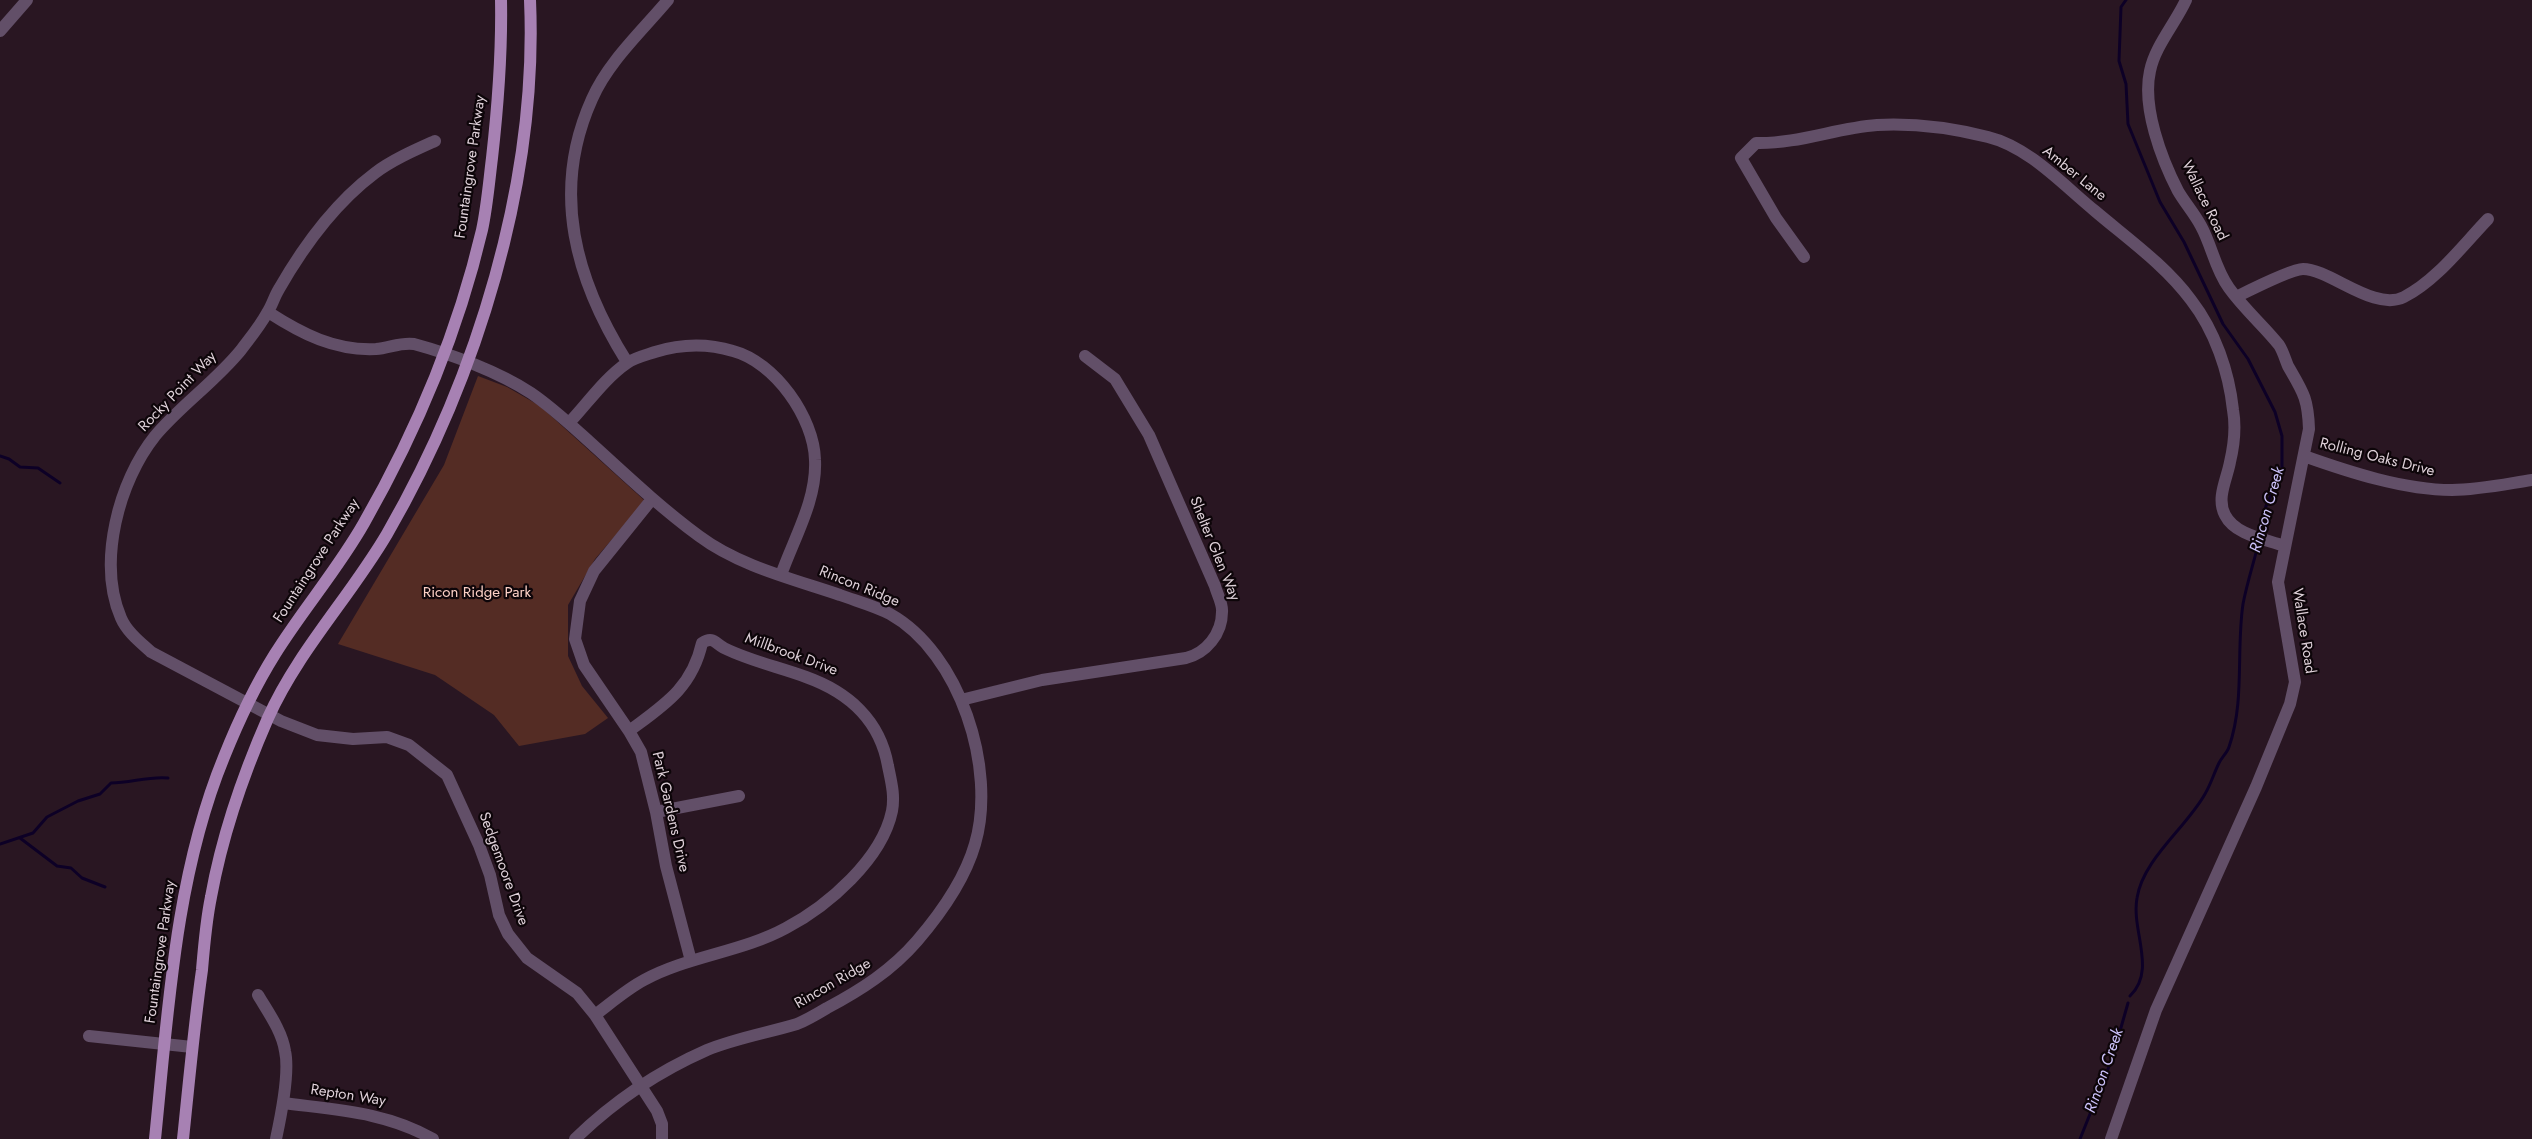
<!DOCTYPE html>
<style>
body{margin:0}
canvas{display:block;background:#291622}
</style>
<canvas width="2532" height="1139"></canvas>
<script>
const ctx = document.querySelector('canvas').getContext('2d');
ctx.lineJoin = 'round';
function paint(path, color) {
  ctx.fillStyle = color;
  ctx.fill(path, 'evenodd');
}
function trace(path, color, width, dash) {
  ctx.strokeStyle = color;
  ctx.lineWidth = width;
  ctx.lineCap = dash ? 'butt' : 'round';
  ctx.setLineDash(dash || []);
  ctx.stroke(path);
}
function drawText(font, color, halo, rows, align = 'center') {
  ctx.font = font + ' Jost,sans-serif';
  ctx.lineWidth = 4.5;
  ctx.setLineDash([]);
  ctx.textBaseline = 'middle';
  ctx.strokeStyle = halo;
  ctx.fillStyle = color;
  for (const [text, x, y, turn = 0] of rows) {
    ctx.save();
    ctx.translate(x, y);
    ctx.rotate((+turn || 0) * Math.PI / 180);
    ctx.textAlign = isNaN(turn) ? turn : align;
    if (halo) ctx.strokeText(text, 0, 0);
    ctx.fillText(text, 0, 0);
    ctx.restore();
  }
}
paint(new Path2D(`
 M 478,376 L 507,387 L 540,406 L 645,501 L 595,559 L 568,605 L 568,656 L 582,686 L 608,718 L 585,734 L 519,746 L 494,715 L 435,675 L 338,644 L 444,465 Z`), '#542c24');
trace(new Path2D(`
 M 2126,0 L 2121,7 L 2119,61 L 2126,84 L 2128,124 L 2160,202 L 2184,242 L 2223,324 L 2248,359 L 2275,412 L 2282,436 L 2282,472 L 2266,506 L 2260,535
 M 0,456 L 9,459 L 20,467 L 38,468 L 60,483
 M 20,838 L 57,866 L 71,868 L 82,878 L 105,887
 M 0,844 L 33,833 L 47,817 L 78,801 L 100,794 L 111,783 C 131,783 148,776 168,778
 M 2130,996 C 2157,970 2131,931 2137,898 C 2143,859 2186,828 2205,794 C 2211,784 2214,773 2219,763 C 2222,757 2227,753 2229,747 C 2245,701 2236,651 2243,604 C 2247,583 2254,562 2259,541
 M 2080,1139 L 2112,1059 L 2128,1003`), '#0d0026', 3);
trace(new Path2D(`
 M 0,31 L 27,0
 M 435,141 C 415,150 392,160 375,173 C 335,203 303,247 279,289 C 274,297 272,306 267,313 C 260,326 250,338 241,350 C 215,382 181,405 155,436 C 119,481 97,562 121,618 C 127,632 140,642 151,652 L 281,721 L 317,735 L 353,739 L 387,737 L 409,745 L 447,775 L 479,845 L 490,875 L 499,915 L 508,934 L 527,958 L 577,993 L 595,1015 L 657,1111 L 662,1124 L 662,1139
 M 1804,257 L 1776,218 L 1741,158 L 1756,143 C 1798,144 1836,128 1877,125 C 1914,123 1952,128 1988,137 C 2029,147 2063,185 2095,211 C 2128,239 2165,265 2191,300 C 2215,331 2229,372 2233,410 C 2236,427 2234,445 2230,462 C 2227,479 2216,498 2225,515 C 2235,535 2265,539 2284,546
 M 2236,297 C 2248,291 2292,269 2303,269 C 2330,269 2374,312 2404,297 C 2436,281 2463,245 2488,219
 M 268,312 C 302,334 335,351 376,349 C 389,348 401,342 414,344 C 451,354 499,372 531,393 C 553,408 573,427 592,444 C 627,476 661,508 699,536 C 739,566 793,579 840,595 C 856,601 875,606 890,614 C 960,653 997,769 975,844 C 965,879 941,913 917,941 C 892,970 861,990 827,1008 C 817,1014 807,1020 797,1024 C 767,1033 736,1038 707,1050 C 657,1072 614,1101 575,1139
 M 627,362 C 576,281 550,192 592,99 C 608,62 642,31 668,0
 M 569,423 C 587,404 605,378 627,363 C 634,358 646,355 655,352 C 681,344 706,343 733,351 C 775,362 814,418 815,460 C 817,500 794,538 781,575
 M 2304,456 C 2349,472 2404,490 2452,490 C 2478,490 2506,484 2532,480
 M 652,499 L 594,571 L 580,601 L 575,639 L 584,665 L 629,731 L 641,752 L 656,812 L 666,866 L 691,961
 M 961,700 L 1042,680 L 1186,658 C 1206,653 1222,634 1222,612 C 1223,604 1217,594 1215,586 L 1149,435 L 1115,379 L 1085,356
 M 656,812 L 739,796
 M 258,995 C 268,1012 282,1031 285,1051 C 290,1073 281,1116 276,1139
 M 595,1015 C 611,1003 627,989 644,980 C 688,956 742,952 786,928 C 828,906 882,859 892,811 C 895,795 891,781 888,766 C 880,720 848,692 806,677 C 779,667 750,661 724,648 C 715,643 713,636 702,643 C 692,688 664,705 629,731
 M 89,1036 L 192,1047
 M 283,1103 C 337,1110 386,1112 433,1139
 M 2111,1139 L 2156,1010 L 2256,787 L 2290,704 L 2295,682 L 2278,582 L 2309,429 C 2308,398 2303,392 2288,366 C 2285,359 2283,351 2279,345 C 2263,325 2244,309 2229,288 C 2215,269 2212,246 2201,226 C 2194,213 2185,203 2178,191 C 2161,158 2142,107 2150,71 C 2155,46 2175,24 2186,0`), '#624f68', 12);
trace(new Path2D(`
 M 155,1139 C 168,1012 175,876 224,757 C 238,722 255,686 275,654 C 303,609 338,569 364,523 C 416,432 458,332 482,230 C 487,207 489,182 492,158 C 498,105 502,53 501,0
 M 183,1139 C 189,1082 194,1026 202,970 C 204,946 206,921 211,897 C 222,836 243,775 268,718 C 298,651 350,597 387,534 C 477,378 538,181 530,0`), '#a781b3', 12);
drawText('15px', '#ded0d8', '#0d0509', [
 ["Fountaingrove Parkway",471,167,-82],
 ["Amber Lane",2074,174,39],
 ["Wallace Road",2204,201,64],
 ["Rocky Point Way",178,392,-46],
 ["Rolling Oaks Drive",2377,458,14],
 ["Shelter Glen Way",1214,549,68],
 ["Fountaingrove Parkway",317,561,-57],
 ["Rincon Ridge",859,587,22],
 ["Wallace Road",2303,631,81],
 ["Millbrook Drive",791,655,20],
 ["Park Gardens Drive",670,812,77],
 ["Sedgemoore Drive",503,869,70],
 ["Fountaingrove Parkway",161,952,-82],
 ["Rincon Ridge",833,984,-30],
 ["Repton Way",348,1096,9]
]);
drawText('15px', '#fcd0c6', '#0d0509', [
 ["Ricon Ridge Park",477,593]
]);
drawText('italic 16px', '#ccc2fa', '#0d0509', [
 ["Rincon Creek",2268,510,-74],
 ["Rincon Creek",2105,1071,-71]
]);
</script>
